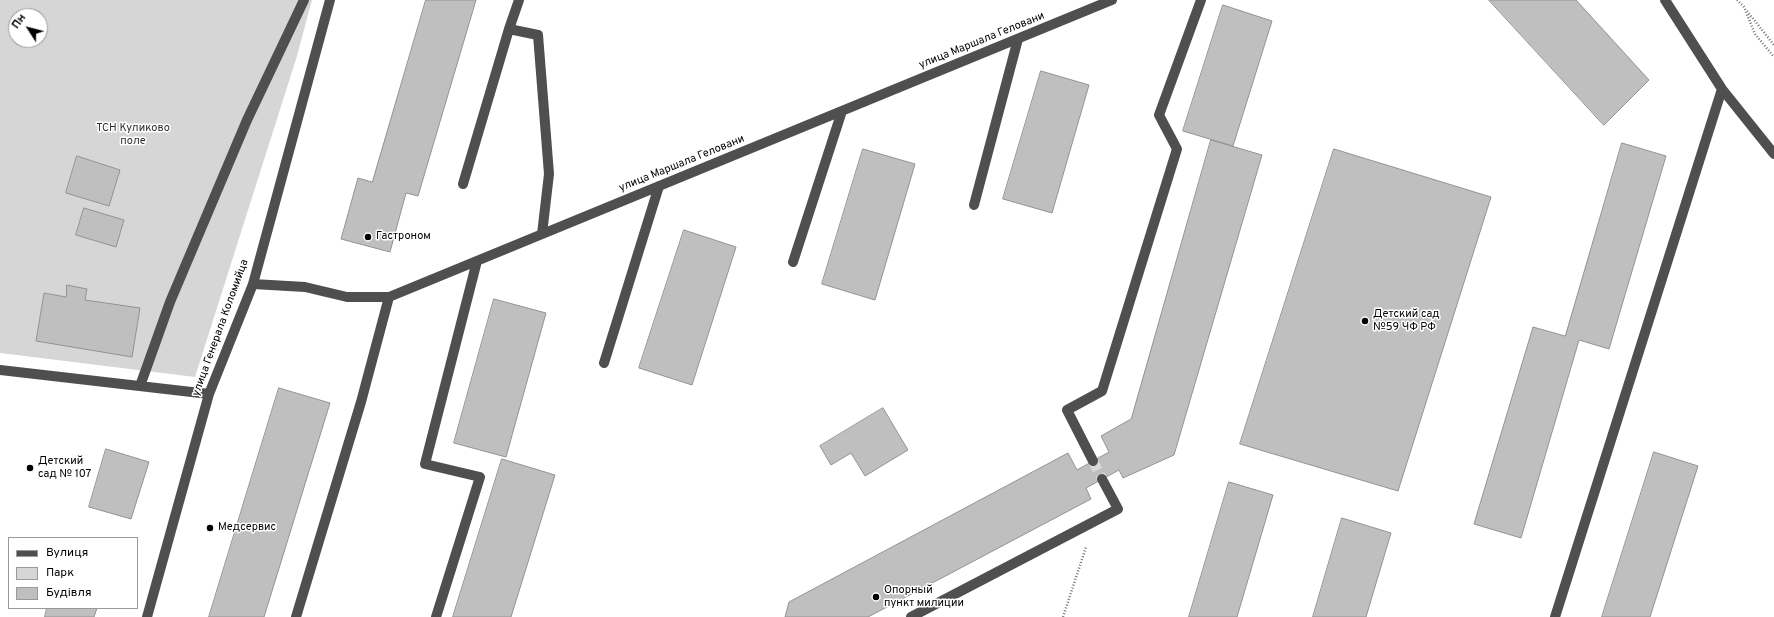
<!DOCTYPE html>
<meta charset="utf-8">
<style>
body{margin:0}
#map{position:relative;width:1774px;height:617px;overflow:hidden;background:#fff;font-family:Overpass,sans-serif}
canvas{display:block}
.legend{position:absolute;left:8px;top:537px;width:130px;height:72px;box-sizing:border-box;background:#fff;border:1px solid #999;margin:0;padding:5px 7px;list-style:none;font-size:12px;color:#000}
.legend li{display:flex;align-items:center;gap:8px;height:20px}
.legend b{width:20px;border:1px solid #999}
.north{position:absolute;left:8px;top:8px;width:40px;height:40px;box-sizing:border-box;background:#fff;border:1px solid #999;border-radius:50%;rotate:306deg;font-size:11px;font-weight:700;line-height:16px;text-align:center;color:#000}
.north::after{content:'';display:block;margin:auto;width:14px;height:18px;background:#000;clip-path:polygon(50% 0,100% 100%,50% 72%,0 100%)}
</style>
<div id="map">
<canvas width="1774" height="617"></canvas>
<ul class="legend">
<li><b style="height:5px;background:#4f4f4f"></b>Вулиця</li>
<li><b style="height:11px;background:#d6d6d6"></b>Парк</li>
<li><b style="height:11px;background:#bfbfbf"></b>Будівля</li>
</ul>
<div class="north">Пн</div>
</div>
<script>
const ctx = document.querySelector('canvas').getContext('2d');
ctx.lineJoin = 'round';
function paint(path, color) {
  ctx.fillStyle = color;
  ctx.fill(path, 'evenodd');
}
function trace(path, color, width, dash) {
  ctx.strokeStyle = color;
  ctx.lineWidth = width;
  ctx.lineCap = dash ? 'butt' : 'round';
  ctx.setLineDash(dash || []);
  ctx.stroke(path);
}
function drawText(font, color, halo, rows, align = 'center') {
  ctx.font = font + ' Overpass,sans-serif';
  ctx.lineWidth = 3;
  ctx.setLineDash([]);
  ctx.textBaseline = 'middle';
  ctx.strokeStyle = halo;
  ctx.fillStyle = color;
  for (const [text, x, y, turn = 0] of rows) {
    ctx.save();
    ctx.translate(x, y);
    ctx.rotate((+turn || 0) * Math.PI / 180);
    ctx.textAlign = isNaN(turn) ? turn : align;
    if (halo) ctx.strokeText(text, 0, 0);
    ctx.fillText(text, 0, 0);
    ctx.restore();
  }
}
paint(new Path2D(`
 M 0,0 L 312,0 L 297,56 L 195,377 L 0,353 ZM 16,16 L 40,16 L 40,40 L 16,40 Z`), '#d6d6d6');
const building = new Path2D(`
 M 426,0 L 476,0 L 418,196 L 406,193 L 390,252 L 341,239 L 358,178 L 372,182 Z
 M 1489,0 L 1576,0 L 1649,80 L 1604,125 Z
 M 1223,5 L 1272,21 L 1233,146 L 1183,131 Z
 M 1041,71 L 1089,85 L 1052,213 L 1003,199 Z
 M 1211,140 L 1262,155 L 1174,455 L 1123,478 L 1119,470 L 1086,488 L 1091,499 L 868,617 L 785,617 L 789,602 L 1068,453 L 1077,470 L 1109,452 L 1101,436 L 1131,419 Z
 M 1622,143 L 1666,156 L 1609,349 L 1579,340 L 1521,538 L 1474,524 L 1533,327 L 1565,336 Z
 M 863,149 L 915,164 L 875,300 L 822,284 Z
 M 1334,149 L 1491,197 L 1398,491 L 1240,444 Z
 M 77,156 L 120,170 L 109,206 L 66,193 Z
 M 84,208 L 124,220 L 116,247 L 76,235 Z
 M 684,230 L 736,247 L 692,385 L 639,368 Z
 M 67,285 L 87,289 L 85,300 L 140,308 L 132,357 L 36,341 L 44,293 L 66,297 Z
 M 494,299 L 546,313 L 506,457 L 454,443 Z
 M 279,388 L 330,403 L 264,617 L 209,617 Z
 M 883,408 L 908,450 L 865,476 L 851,453 L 831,465 L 820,446 Z
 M 106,449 L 149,462 L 131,519 L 89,507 Z
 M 1654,452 L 1698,466 L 1650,617 L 1602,617 Z
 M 502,459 L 555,475 L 511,617 L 453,617 Z
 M 1229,482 L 1273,495 L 1237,617 L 1189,617 Z
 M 1342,518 L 1391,533 L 1366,617 L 1313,617 Z
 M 47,608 L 97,608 L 94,617 L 45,617 Z`);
paint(building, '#bfbfbf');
trace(building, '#939393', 1);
trace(new Path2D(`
 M 1093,461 L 1102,479`), '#d9d9d9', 10, [10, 5]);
trace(new Path2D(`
 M 1737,0 L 1744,7 L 1755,34 L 1774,57
 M 1747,11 L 1774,45
 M 1063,617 L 1086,547`), '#717171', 2.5, [1, 2]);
trace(new Path2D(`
 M 1665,0 L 1722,89 L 1774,154
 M 509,29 L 519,0
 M 463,184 L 509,29 L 538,35 L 549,174 L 542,234
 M 974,205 L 1018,39
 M 793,262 L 842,111
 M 253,284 L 305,287 L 347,297 L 389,297 L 1112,0
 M 604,363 L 659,186
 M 0,370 L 209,394
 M 140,386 L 170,302 L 247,120 L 304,0
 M 1093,461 L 1067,410 L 1102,391 L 1177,149 L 1159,115 L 1201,0
 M 147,617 L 209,394 L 253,284 L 330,0
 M 296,617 L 361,402 L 389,297
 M 436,617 L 480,477 L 425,464 L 477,261
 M 911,617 L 1118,509 L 1102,479
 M 1555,617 L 1722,89`), '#4f4f4f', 10);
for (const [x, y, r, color] of [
 [368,237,4,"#000"],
 [1365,321,4,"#000"],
 [30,468,4,"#000"],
 [210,528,4,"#000"],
 [876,597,4,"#000"]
]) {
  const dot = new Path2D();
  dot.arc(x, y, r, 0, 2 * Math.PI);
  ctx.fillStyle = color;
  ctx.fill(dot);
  trace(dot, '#fff', 1.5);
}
drawText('11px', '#000', '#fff', [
 ["улица Маршала Геловани",982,41,-22],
 ["улица Маршала Геловани",682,164,-22],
 ["улица Генерала Коломийца",221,328,-70]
]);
drawText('11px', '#2d2d2d', '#fff', [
 ["ТСН Куликово",133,129],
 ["поле",133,142]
]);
drawText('11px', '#000', '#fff', [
 ["Гастроном",376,237],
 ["Детский сад",1373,315],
 ["№59 ЧФ РФ",1373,328],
 ["Детский",38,462],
 ["сад № 107",38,475],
 ["Медсервис",218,528],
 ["Опорный",884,591],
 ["пункт милиции",884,604]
], 'left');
</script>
